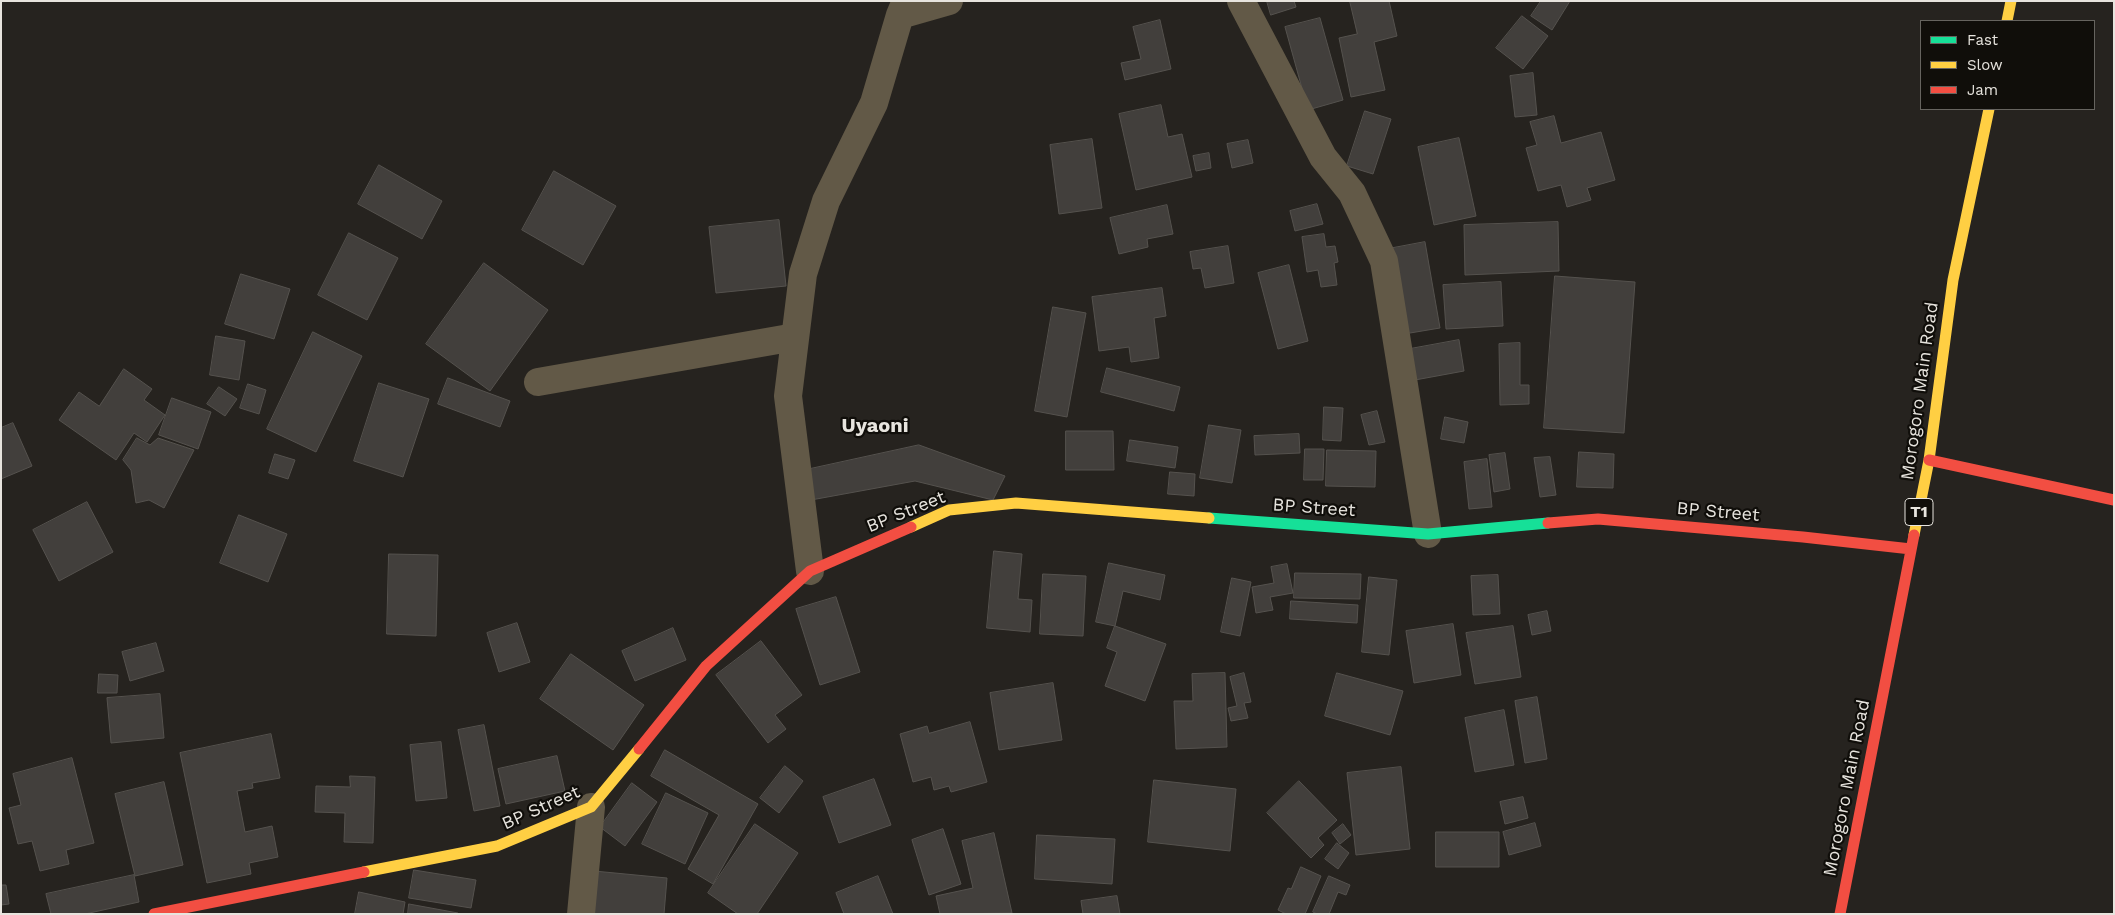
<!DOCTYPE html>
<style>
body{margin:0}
#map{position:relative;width:2115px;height:915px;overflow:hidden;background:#26231f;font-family:"Work Sans",sans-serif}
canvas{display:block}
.frame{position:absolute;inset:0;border:2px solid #e7e4de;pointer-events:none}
.legend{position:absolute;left:1920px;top:20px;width:175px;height:90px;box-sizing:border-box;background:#100e0a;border:1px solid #66645f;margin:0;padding:6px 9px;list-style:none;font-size:15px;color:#e7e4de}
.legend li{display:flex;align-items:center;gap:10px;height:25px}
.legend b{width:25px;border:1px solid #66645f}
</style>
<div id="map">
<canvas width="2115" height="915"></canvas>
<div class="frame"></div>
<ul class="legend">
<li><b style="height:6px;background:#16e098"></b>Fast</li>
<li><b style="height:6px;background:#ffcf43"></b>Slow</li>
<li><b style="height:6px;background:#f24e42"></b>Jam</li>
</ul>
</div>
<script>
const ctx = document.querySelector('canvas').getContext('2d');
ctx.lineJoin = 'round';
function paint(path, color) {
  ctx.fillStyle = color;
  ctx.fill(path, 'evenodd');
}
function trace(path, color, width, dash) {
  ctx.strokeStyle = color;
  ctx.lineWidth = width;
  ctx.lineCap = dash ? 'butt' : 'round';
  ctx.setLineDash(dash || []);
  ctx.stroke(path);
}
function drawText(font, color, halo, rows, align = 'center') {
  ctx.font = font + ' "Work Sans",sans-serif';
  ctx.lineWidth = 4.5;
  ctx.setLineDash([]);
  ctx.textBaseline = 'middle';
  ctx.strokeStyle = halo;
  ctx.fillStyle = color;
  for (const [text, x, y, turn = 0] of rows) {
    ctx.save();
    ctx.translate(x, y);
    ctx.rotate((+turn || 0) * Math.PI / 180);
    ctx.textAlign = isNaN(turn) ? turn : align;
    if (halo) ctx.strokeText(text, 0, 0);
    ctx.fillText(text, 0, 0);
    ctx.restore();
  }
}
const building = new Path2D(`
 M 1267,1 L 1294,1 L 1296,7 L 1271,15 Z
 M 1350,1 L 1389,1 L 1397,36 L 1374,42 L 1385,90 L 1351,97 L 1339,38 L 1357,34 Z
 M 1541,1 L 1570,1 L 1552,30 L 1531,16 Z
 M 1522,16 L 1548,36 L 1523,69 L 1496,48 Z
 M 1320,18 L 1343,100 L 1308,110 L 1285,27 Z
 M 1160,20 L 1171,69 L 1125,80 L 1121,63 L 1141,59 L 1133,27 Z
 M 1533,73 L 1537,115 L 1515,117 L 1510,76 Z
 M 1161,105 L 1168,137 L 1182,134 L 1192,177 L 1136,190 L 1119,114 Z
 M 1365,111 L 1391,119 L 1373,174 L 1347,166 Z
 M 1554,116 L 1561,143 L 1601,132 L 1615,180 L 1587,188 L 1591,200 L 1567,207 L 1561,185 L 1538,191 L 1526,148 L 1537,145 L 1530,122 Z
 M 1459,138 L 1476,216 L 1434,225 L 1418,147 Z
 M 1092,139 L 1102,208 L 1059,214 L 1050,145 Z
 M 1248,140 L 1253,163 L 1232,168 L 1227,144 Z
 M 1209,153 L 1211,168 L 1196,171 L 1193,156 Z
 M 379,165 L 442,201 L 422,239 L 358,204 Z
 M 554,171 L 616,206 L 583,265 L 522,230 Z
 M 1317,204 L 1323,224 L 1295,231 L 1290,211 Z
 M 1167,205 L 1173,234 L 1147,239 L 1148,247 L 1119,254 L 1110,218 Z
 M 779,220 L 786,286 L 716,293 L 709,227 Z
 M 1558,222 L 1559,271 L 1465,275 L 1464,225 Z
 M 349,233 L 398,258 L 367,320 L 318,295 Z
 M 1324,234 L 1326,247 L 1335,246 L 1338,262 L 1334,263 L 1337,285 L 1321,287 L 1318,270 L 1307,272 L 1302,237 Z
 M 1425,242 L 1440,328 L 1404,334 L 1388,249 Z
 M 1228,246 L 1234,283 L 1205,288 L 1201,268 L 1193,269 L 1190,252 Z
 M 484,263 L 548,310 L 490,391 L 426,344 Z
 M 1289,265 L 1308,341 L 1278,349 L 1258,273 Z
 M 241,274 L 290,289 L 274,339 L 225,324 Z
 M 1555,276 L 1635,282 L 1624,433 L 1544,428 Z
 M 1501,282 L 1503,326 L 1446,329 L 1443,285 Z
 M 1162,288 L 1166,316 L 1154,318 L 1159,358 L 1131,362 L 1129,347 L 1099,351 L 1092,297 Z
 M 1053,307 L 1086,313 L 1067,417 L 1035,411 Z
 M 313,332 L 362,356 L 316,452 L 267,429 Z
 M 216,336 L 245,341 L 239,380 L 210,375 Z
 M 1459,340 L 1464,371 L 1415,380 L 1410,349 Z
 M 1520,343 L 1520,385 L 1529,385 L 1529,404 L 1500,405 L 1499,344 Z
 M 1107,368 L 1180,387 L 1174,411 L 1101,392 Z
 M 124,369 L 152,389 L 144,400 L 165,415 L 147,442 L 134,433 L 116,460 L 59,420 L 79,392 L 99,406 Z
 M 448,378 L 510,401 L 500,427 L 438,404 Z
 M 379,383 L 429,399 L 403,477 L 354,461 Z
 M 248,384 L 266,390 L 259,414 L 240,408 Z
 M 219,387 L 237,399 L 225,416 L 207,404 Z
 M 172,398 L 211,412 L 198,449 L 159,435 Z
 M 1324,407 L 1343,408 L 1341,441 L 1323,440 Z
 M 1377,411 L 1385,442 L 1369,445 L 1361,415 Z
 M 1445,417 L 1468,422 L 1464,443 L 1441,439 Z
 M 13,423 L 32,466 L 1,479 L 1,428 Z
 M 1209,425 L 1241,430 L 1232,483 L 1200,478 Z
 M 1066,431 L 1113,431 L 1114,470 L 1066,470 Z
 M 1299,434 L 1300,453 L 1255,455 L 1254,436 Z
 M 137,438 L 150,445 L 158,438 L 194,450 L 164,508 L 149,500 L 136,503 L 131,470 L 123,460 Z
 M 1130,440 L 1178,447 L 1175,468 L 1127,461 Z
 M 919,445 L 1005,476 L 993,500 L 915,481 L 811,500 L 801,471 Z
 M 1305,449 L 1324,449 L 1323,480 L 1304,480 Z
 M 1327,450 L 1376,451 L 1375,487 L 1326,486 Z
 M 1579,452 L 1614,454 L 1613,488 L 1577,487 Z
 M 1505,453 L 1510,489 L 1494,492 L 1489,455 Z
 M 275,454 L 295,460 L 288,479 L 269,473 Z
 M 1550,457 L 1556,495 L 1540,497 L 1534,458 Z
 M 1487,459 L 1492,507 L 1469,509 L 1464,462 Z
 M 1170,472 L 1195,474 L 1194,496 L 1168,494 Z
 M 87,502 L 113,552 L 59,581 L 33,530 Z
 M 239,515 L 287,534 L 268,582 L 220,563 Z
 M 994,551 L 1022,554 L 1018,599 L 1032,600 L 1030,632 L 987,628 Z
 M 389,554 L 438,555 L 436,636 L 387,634 Z
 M 1109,563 L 1165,575 L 1160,600 L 1123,591 L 1115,626 L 1096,622 Z
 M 1287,564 L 1293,593 L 1270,597 L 1273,610 L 1256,613 L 1252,587 L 1274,583 L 1271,567 Z
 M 1295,573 L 1361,574 L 1360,599 L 1294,598 Z
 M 1043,574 L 1086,576 L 1083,636 L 1040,634 Z
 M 1498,575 L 1500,614 L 1473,615 L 1471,576 Z
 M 1369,577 L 1397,580 L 1389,655 L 1362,652 Z
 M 1232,578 L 1251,582 L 1240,636 L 1221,632 Z
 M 836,597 L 860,672 L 820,685 L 796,609 Z
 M 1291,601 L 1358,605 L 1357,623 L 1290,619 Z
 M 1547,611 L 1551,631 L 1532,635 L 1528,615 Z
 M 517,623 L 530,662 L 499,672 L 487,633 Z
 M 1453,624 L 1461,675 L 1414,683 L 1406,631 Z
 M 1115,626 L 1166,644 L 1145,701 L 1105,686 L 1117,652 L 1107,648 Z
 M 1513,626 L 1521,677 L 1475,684 L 1466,633 Z
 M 673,628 L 686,660 L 635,681 L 622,651 Z
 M 761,641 L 802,695 L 775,715 L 786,729 L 768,743 L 716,675 Z
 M 156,643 L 164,671 L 130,681 L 122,652 Z
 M 571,654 L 644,705 L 613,750 L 540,699 Z
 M 1225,673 L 1227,747 L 1176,749 L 1174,701 L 1193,701 L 1192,674 Z
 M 1244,673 L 1251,702 L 1244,703 L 1248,718 L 1231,721 L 1228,708 L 1237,706 L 1230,677 Z
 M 1337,673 L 1403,691 L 1390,735 L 1325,716 Z
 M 99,674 L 118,675 L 117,693 L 98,693 Z
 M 1053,683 L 1062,740 L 999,750 L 990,693 Z
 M 160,694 L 164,738 L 111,743 L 107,698 Z
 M 1537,697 L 1547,759 L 1525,763 L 1515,701 Z
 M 1504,710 L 1514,765 L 1475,772 L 1465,718 Z
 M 970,722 L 987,782 L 951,792 L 949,786 L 934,790 L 931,777 L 913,782 L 900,734 L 927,726 L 929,733 Z
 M 484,725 L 500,806 L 474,811 L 458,730 Z
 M 271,734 L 280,778 L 252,783 L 253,788 L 237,791 L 245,832 L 272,826 L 278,857 L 249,863 L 251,874 L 207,883 L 180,753 Z
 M 441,742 L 447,798 L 416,801 L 410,745 Z
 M 665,750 L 758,804 L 713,884 L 688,869 L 719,815 L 651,776 Z
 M 557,756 L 565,791 L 506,804 L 498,769 Z
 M 72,758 L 94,843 L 66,850 L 69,864 L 40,871 L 32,841 L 18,844 L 9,808 L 21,805 L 13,774 Z
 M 785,766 L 803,781 L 779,813 L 760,798 Z
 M 1401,767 L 1410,849 L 1356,855 L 1347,773 Z
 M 350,776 L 375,777 L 373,843 L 344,842 L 345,813 L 315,812 L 316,786 L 350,787 Z
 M 874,779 L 891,825 L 839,843 L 823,797 Z
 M 1154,780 L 1236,789 L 1230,851 L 1148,842 Z
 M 1299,781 L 1337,820 L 1318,838 L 1324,845 L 1311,858 L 1267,813 Z
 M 164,782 L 183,865 L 135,876 L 115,794 Z
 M 632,783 L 657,802 L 625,846 L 600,827 Z
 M 666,793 L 708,813 L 685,864 L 642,844 Z
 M 1523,797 L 1528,818 L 1505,824 L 1500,802 Z
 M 1535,823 L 1541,846 L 1509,855 L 1503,832 Z
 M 755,824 L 798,853 L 757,914 L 738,914 L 708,893 Z
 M 1343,824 L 1351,835 L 1340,844 L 1332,833 Z
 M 943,829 L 961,884 L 929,895 L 912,840 Z
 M 1436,832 L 1499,832 L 1499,867 L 1436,867 Z
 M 994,833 L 1012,913 L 940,914 L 936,896 L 973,888 L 962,841 Z
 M 1037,835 L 1115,839 L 1112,884 L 1035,879 Z
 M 1337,843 L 1349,853 L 1338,869 L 1325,859 Z
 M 1301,867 L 1321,876 L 1305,914 L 1286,914 L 1278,910 L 1288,888 L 1291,889 Z
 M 414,870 L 476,880 L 471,908 L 409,898 Z
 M 594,871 L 667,878 L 664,914 L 590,914 Z
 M 134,875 L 139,902 L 85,914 L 51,914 L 46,894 Z
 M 878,876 L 893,914 L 844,914 L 836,893 Z
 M 1329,876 L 1350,885 L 1346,895 L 1338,892 L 1329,914 L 1317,914 L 1313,912 Z
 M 1,885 L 6,885 L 9,904 L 1,905 Z
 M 359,892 L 405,902 L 403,914 L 355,914 Z
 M 1117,896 L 1120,914 L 1083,914 L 1081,901 Z
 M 409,904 L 458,913 L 458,914 L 408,914 Z`);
paint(building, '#423f3c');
trace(building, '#55524e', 1);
trace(new Path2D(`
 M 1241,1 L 1323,157 L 1352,193 L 1384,261 L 1428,534
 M 900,15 L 949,1
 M 538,382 L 795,337
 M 810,571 L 788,396 L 803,274 L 826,201 L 874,103 L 900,15 L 906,1
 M 581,914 L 591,807`), '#625947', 28);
trace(new Path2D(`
 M 1209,518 L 1428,534 L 1548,523`), '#16e098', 11);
trace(new Path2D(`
 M 2007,21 L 2011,1
 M 911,527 L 949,510 L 1016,503 L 1209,518
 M 1914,535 L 1929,460 L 1953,280 L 1989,109
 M 364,872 L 497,846 L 591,807 L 639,749`), '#ffcf43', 11);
trace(new Path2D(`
 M 1929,460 L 2114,500
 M 1548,523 L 1598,519 L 1803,537 L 1911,549
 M 639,749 L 706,666 L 810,571 L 911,527
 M 154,914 L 364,872
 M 1840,914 L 1914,535`), '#f24e42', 11);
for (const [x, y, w] of [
 [1919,512,28]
]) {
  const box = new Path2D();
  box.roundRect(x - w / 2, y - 13.5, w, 27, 4);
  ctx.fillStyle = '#100e0a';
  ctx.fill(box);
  trace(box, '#e7e4de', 1);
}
drawText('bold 16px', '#e7e4de', null, [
 ["T1",1919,512]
]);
drawText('18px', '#e7e4de', '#100e0a', [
 ["Morogoro Main Road",1920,391,-82],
 ["BP Street",1314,508,4],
 ["BP Street",906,512,-22],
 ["BP Street",1718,512,5],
 ["Morogoro Main Road",1847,788,-79],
 ["BP Street",541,808,-24]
]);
drawText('bold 20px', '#e7e4de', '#100e0a', [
 ["Uyaoni",875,426]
]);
</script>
